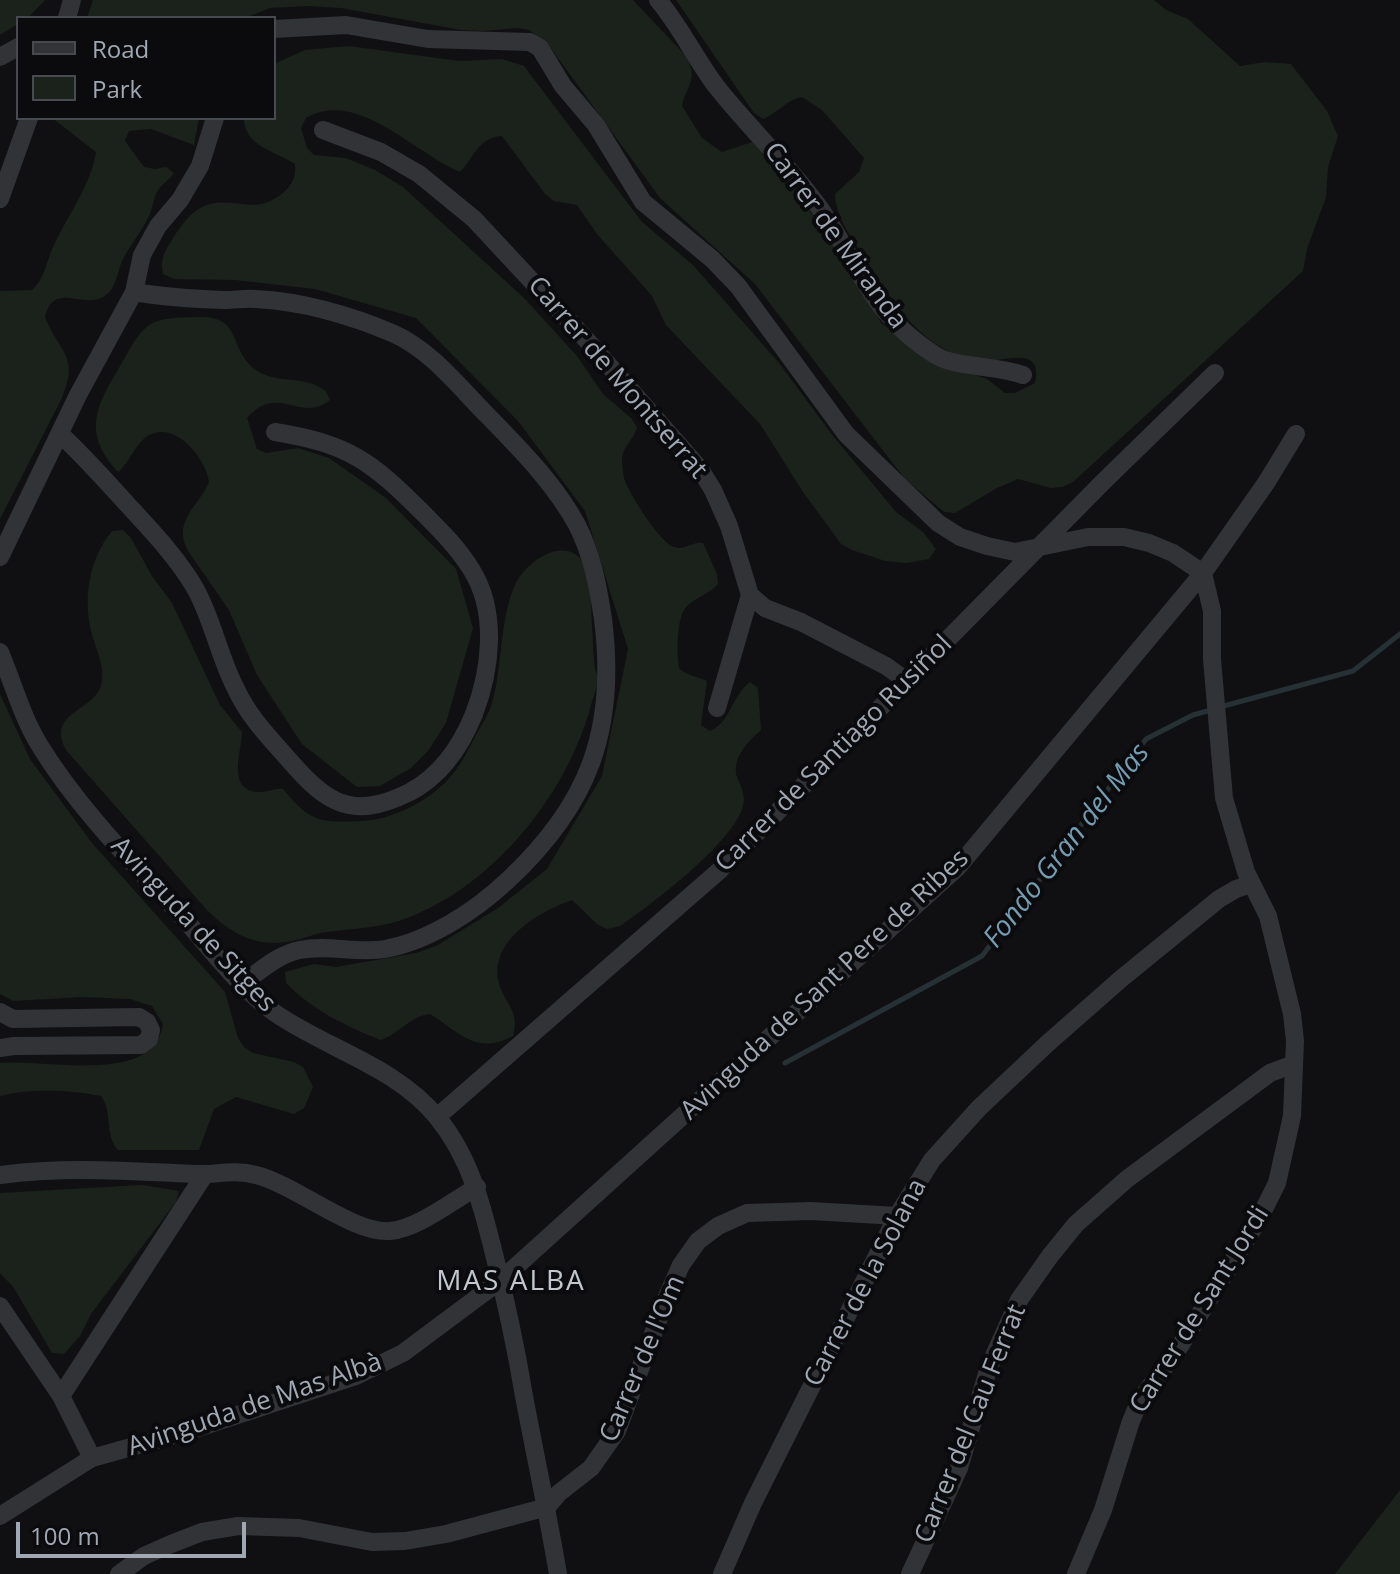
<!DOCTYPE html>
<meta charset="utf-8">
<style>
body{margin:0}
#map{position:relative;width:1400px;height:1574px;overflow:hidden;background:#101012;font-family:"Open Sans",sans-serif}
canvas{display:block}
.legend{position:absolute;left:16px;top:16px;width:260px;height:104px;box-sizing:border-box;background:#0b0b0d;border:2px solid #474a50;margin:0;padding:10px 14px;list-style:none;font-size:24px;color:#a0a8b4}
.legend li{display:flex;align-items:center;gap:16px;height:40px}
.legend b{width:40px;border:2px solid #474a50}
.scale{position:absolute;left:16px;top:1522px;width:230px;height:36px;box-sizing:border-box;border:4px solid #a0a8b4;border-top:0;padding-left:10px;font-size:24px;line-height:28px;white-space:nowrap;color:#a0a8b4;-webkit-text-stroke:6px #0b0b0d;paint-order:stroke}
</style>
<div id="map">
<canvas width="1400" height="1574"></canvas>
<ul class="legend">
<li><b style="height:10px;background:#313337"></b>Road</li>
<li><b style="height:22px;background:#1a221b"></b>Park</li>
</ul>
<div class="scale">100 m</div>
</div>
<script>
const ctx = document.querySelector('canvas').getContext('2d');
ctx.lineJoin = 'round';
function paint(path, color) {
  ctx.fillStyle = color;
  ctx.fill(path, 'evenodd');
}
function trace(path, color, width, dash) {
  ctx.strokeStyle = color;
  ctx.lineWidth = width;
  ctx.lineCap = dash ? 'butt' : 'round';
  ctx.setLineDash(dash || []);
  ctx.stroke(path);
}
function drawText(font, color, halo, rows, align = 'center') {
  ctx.font = font + ' "Open Sans",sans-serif';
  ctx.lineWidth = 8;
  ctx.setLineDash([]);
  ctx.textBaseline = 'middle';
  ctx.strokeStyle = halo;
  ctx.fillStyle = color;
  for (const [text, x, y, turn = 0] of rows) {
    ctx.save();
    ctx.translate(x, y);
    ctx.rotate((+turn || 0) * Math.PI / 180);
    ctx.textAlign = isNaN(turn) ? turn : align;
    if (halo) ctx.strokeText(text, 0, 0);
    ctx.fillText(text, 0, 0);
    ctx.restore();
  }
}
paint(new Path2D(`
 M 0,0 L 45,0 L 29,17 L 18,18 L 18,24 L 0,35 Z
 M 93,0 L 633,0 L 685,55 C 700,80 686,85 682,106 L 702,138 L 722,152 L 752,142 L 761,147 L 844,255 L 881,323 L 924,357 L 987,379 L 1005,393 L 1015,393 L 1035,383 C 1044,344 1003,362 982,361 C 975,361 965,359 958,356 C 912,337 888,294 863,255 C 850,235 836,218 835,194 L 859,172 L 864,158 L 822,110 L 802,97 C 786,100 778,113 763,119 L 754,113 L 676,0 L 1154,0 L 1166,10 L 1188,19 L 1240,66 L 1265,62 L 1291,64 L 1327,111 L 1338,136 L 1328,167 L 1326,197 L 1307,249 L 1303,271 L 1073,482 L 1062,487 L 1051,488 L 1018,479 L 997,488 L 955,513 L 944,512 L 905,479 L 755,284 L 660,198 L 547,43 L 529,30 L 518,28 L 483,31 L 461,30 L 341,8 L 307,6 L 270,8 L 245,18 L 87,18 Z
 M 349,46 L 459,61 L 502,59 L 524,66 L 642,222 L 693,265 L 779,363 L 833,436 L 896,512 L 923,532 L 936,549 L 929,559 L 907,563 L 885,561 L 852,550 L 841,544 L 803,492 L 760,424 L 666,325 L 652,296 L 597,234 L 577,205 L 554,201 L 545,194 L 502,136 C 479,137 474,157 460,172 C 415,154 357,88 306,118 L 301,128 L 307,148 L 314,155 L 346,158 L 375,170 L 403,187 L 525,299 L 577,356 L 603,394 L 631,418 L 637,427 C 634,440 623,445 622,459 C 622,464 623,472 624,478 C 628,492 660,543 674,547 C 684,551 693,541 703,543 L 717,574 L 718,584 C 709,594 696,597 687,606 C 676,617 677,653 679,668 C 687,676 697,676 707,681 L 701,725 L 710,731 C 732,721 731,696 750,682 L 758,688 L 761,730 C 749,741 731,758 737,777 C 741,787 746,795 743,806 C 734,842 651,905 620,926 L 607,929 L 597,924 L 572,900 C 540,911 488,941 499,983 C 505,1005 520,1010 513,1036 C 475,1056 460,1032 430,1014 C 410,1016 400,1033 381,1040 C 347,1027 311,1009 286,983 L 285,972 L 314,964 L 336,967 L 416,953 L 438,945 L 498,908 L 547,869 L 553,859 L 602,776 L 628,649 L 585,511 L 518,421 L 416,318 L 315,289 L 235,280 L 174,279 L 163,274 C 160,259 164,252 172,240 C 180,227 191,210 207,205 C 234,196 256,217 284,192 C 293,184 296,176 295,164 C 275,151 244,146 244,118 L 274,118 L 276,63 L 305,50 Z
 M 52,118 L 199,118 L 194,145 L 151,129 L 129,131 L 125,141 L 144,167 L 155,169 L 166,167 L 174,173 C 169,180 161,185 157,192 C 153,199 153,208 149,216 C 142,231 131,244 123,259 C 117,271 117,290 103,297 C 82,309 54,281 45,317 C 59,353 80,355 62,398 L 0,519 L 0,291 L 32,290 C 46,277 46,261 54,245 C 68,215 91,185 96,152 Z
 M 197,317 C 244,315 227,349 256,370 C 277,385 303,374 326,391 L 330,400 C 300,424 278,382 247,418 L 257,449 L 266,453 L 298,448 L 329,458 L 386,498 L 456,569 L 473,628 L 446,723 L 428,751 L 411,768 L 380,786 L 357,787 L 302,744 L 257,675 L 229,610 L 188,551 C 172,520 198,508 209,482 C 206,457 173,418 146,437 C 134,446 130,462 118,472 C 79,430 99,402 123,361 C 130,349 137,334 148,326 C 162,316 181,318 197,317 Z
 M 123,530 L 131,538 L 152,576 L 172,603 L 220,705 L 242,732 C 242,751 226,790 258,792 C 267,793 274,788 283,789 C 310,822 320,823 361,821 C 396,820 439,796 458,767 C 465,757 470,746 476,735 C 481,725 489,714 492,703 C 503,665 499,621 515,585 C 524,565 557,538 579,557 C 592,569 591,609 592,626 C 593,640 593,655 595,669 C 596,672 598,676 598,680 C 597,689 592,700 590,709 C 565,796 495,883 410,917 C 383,928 356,928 327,932 C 315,933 304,939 292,941 C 256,948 231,934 206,909 L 66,750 C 45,710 98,712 102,681 C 104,665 97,652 93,638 C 82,602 88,560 112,531 Z
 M 0,694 L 30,759 L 92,843 L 225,992 L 238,1038 L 244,1047 L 253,1053 L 294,1062 L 303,1067 L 313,1087 L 304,1108 L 294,1114 L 236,1097 L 214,1109 L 199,1150 L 118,1150 C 104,1134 113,1112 101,1096 C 72,1090 28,1088 0,1096 L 0,1063 C 44,1058 154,1087 163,1024 L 152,1006 L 130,999 L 82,997 L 13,1001 L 0,994 Z
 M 142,1185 L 179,1191 L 176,1202 L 91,1314 L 80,1336 L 64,1354 L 52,1353 L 14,1288 L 0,1273 L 0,1193 Z
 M 1400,1490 L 1400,1574 L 1335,1574 Z`), '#1a221b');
trace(new Path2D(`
 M 1220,707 L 1353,671 L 1400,634
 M 785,1063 L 982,956 L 1146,739 L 1193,715 L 1211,710`), '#263136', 5);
trace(new Path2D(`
 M 658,0 C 680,26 695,58 716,86 C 749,128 788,164 819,207 C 860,265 870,314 935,355 C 956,368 996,365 1023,375
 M 67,18 L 72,0
 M 274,29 L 346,25 L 428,39 L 530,42 L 540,48 L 563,86 L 596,125 L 643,202 L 712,259 L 738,286 L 846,434 L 938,523 L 960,537 L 987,546 L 1015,552 L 1088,537 L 1124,537 L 1149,543 L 1173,553 L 1203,573
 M 0,57 L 18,47
 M 323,130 L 381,152 L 419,174 L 474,219 L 583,336 L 700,469 L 713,490 L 729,526 L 750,595 L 765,608 L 801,622 L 886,666 L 907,681
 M 0,199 L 29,118
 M 134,292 C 164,297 194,299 225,300 C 235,300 245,298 256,299 C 300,301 350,315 392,333 C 430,349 459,387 488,416 C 520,449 555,484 577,525 C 592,554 598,586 603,619 C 617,730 589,805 507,881 C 475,911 429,941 385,949 C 357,954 328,944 300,950 C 278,954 260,971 242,984
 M 60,434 C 84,456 105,480 127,504 C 151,530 177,557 195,588 C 213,620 219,657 236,689 C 247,713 264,732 282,752 C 322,798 346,824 410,792 C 440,776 461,746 474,714 C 491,670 498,611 471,569 C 458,548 441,531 424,514 C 371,461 349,444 275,432
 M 0,557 L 78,395 L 134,292 L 142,255 L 158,226 L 180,200 L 200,166 L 215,118
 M 0,652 C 13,683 22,717 40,746 C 80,811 136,866 187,922 C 214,953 241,989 275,1013 C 327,1049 395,1066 437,1117 C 470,1157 482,1205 494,1254 C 506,1301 516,1348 524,1396 C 535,1455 548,1514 558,1574
 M 717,708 L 750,595
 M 0,1012 L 13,1019 L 139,1017 L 147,1022 L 151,1030 L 149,1039 L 141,1045 L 14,1046 L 0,1048
 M 437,1117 L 720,870 L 1104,481 L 1215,373
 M 0,1175 C 65,1166 130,1171 195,1174 C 217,1175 233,1169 256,1175 C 296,1185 353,1234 390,1231 C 417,1229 454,1200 477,1187
 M 0,1306 L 61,1396 L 92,1458
 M 61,1396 L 205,1174
 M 0,1516 L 92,1458 L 192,1430 L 356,1376 L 403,1353 L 501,1280 L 958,867 L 1203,573 L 1266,483 L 1296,434
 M 119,1574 L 144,1556 L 171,1544 L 202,1532 L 238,1526 L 299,1528 L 372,1542 L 405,1541 L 446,1534 L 547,1507 L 559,1493 L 591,1468 L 617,1431 L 666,1299 L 681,1265 L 698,1241 L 718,1226 L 747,1213 L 811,1211 L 897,1216
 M 722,1574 L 753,1503 L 897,1216 L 932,1160 L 979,1108 L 1048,1043 L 1122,978 L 1219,899 L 1236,889 L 1251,884
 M 910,1574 L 959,1468 L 989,1367 L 1019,1300 L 1050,1256 L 1076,1224 L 1127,1179 L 1270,1073 L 1294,1064
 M 1076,1574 L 1103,1510 L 1131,1421 L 1140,1400 L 1180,1346 L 1259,1219 L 1277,1183 L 1292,1116 L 1295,1041 L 1292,1014 L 1268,916 L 1246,872 L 1224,798 L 1212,659 L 1212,611 L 1203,573`), '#313337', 18);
drawText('26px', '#a0a8b4', '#0b0b0d', [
 ["Carrer de Miranda",835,236,54],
 ["Carrer de Montserrat",617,378,49],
 ["Carrer de Santiago Rusiñol",834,754,-45],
 ["Avinguda de Sitges",193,925,47],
 ["Avinguda de Sant Pere de Ribes",825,985,-43],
 ["Carrer de la Solana",866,1283,-62],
 ["Carrer de Sant Jordi",1200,1310,-58],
 ["Carrer de l'Om",643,1359,-67],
 ["Avinguda de Mas Albà",255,1405,-19],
 ["Carrer del Cau Ferrat",971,1424,-68]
]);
drawText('italic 28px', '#749cb2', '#0b0b0d', [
 ["Fondo Gran del Mas",1067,846,-52]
]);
ctx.letterSpacing = '2px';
drawText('28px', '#c2c7cf', '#0b0b0d', [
 ["MAS ALBA",511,1282]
]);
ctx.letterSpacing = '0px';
</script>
